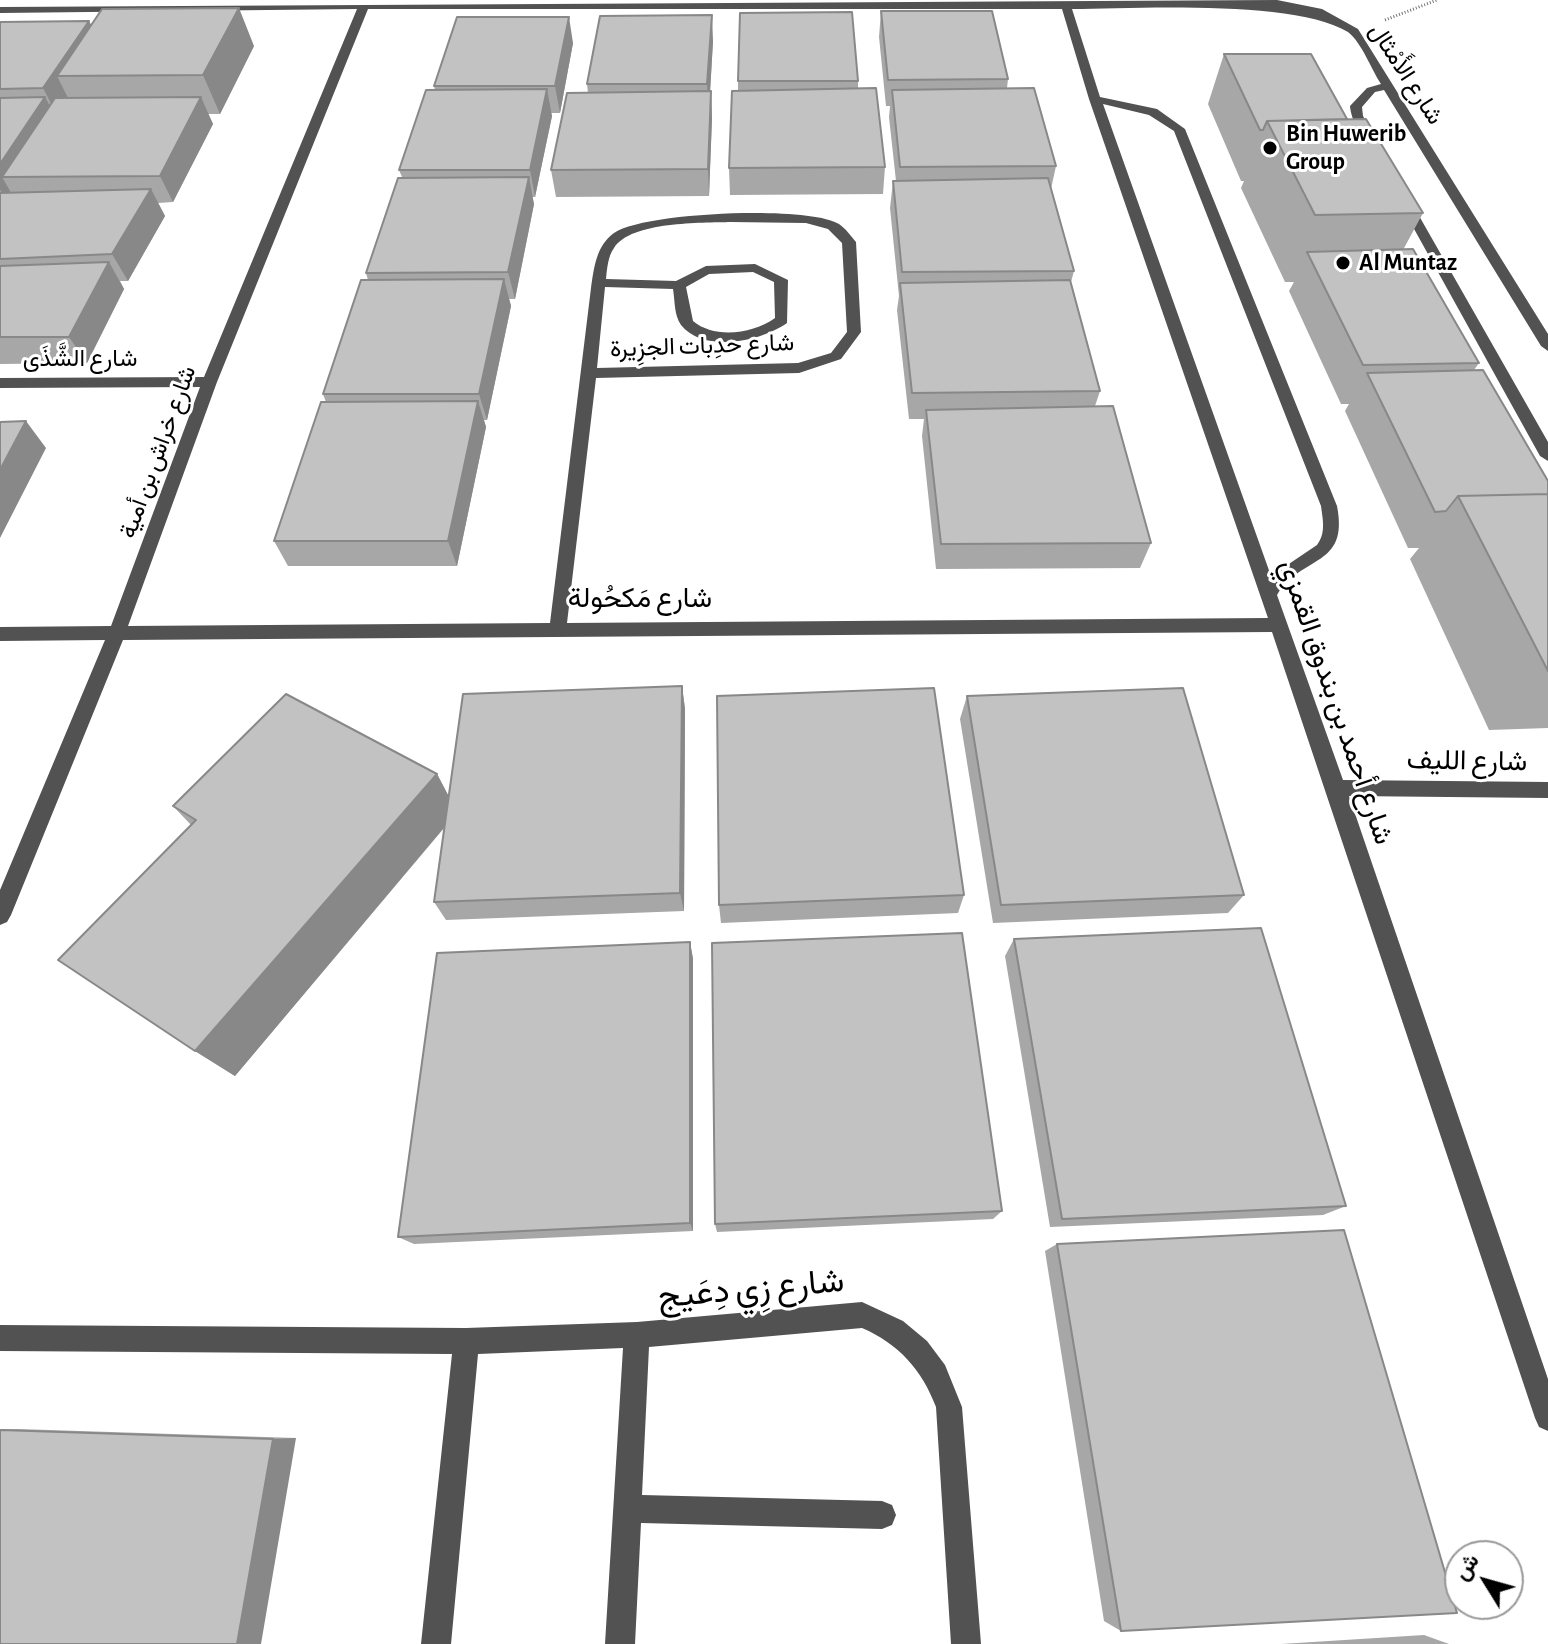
<!DOCTYPE html>
<meta charset="utf-8">
<style>
body{margin:0}
#map{position:relative;width:1548px;height:1644px;overflow:hidden;background:#fff;font-family:"Alegreya Sans",Vazirmatn,sans-serif}
canvas{display:block}
.north{position:absolute;left:1444px;top:1540px;width:80px;height:80px;box-sizing:border-box;background:#fff;border:2px solid #999;border-radius:50%;rotate:307deg;font-size:22px;font-weight:700;line-height:32px;text-align:center;color:#000}
.north::after{content:'';display:block;margin:auto;width:28px;height:36px;background:#000;clip-path:polygon(50% 0,100% 100%,50% 72%,0 100%)}
</style>
<div id="map">
<canvas width="1548" height="1644"></canvas>
<div class="north">ش</div>
</div>
<script>
const ctx = document.querySelector('canvas').getContext('2d');
ctx.lineJoin = 'round';
function trace(path, color, width, dash) {
  ctx.strokeStyle = color;
  ctx.lineWidth = width;
  ctx.lineCap = dash ? 'butt' : 'round';
  ctx.setLineDash(dash || []);
  ctx.stroke(path);
}
function paint(path, color) {
  ctx.fillStyle = color;
  ctx.fill(path, 'evenodd');
}
function drawText(font, color, halo, rows, align = 'center') {
  ctx.font = font + ' "Alegreya Sans",Vazirmatn,sans-serif';
  ctx.lineWidth = 6;
  ctx.setLineDash([]);
  ctx.textBaseline = 'middle';
  ctx.strokeStyle = halo;
  ctx.fillStyle = color;
  for (const [text, x, y, turn = 0] of rows) {
    ctx.save();
    ctx.translate(x, y);
    ctx.rotate((+turn || 0) * Math.PI / 180);
    ctx.textAlign = isNaN(turn) ? turn : align;
    if (halo) ctx.strokeText(text, 0, 0);
    ctx.fillText(text, 0, 0);
    ctx.restore();
  }
}
trace(new Path2D(`
 M 1385,20 L 1437,0`), '#747474', 3, [1, 2]);
paint(new Path2D(`
 M 1277,0 L 1322,9 L 1358,29 L 1548,334 L 1548,351 L 1541,346 L 1384,90 L 1375,92 L 1362,107 L 1363,116 L 1377,140 L 1371,144 C 1360,138 1351,119 1350,106 L 1367,88 L 1381,84 C 1371,69 1362,43 1348,32 C 1297,0 1140,8 1072,9 L 1100,97 L 1157,109 L 1185,129 L 1337,506 C 1349,568 1302,554 1277,595 L 1343,780 L 1548,782 L 1548,798 L 1349,796 L 1548,1379 L 1548,1431 L 1539,1427 L 1535,1418 L 1272,632 L 123,640 L 11,915 L 7,922 L 0,925 L 0,890 L 105,640 L 0,641 L 0,627 L 111,626 L 200,387 L 0,388 L 0,378 L 204,377 L 357,9 L 0,13 L 0,7 ZM 368,9 L 1062,9 L 1089,99 L 1268,618 L 567,623 L 596,378 L 799,373 L 841,359 L 861,332 L 856,242 C 851,236 845,228 839,224 C 809,205 643,212 614,233 C 596,246 594,268 591,288 L 550,623 L 128,626 L 217,382 ZM 1103,104 L 1149,115 L 1174,131 L 1321,506 C 1323,521 1326,533 1317,545 L 1271,576 ZM 731,222 L 806,223 L 828,229 L 842,243 L 847,332 L 831,353 L 798,363 L 597,368 L 605,287 L 673,289 C 675,301 674,315 681,325 C 704,354 762,341 787,323 L 788,280 L 755,264 L 706,266 L 676,281 L 606,279 C 607,269 608,256 614,248 C 631,221 702,223 731,222 ZM 753,272 L 774,282 L 775,318 C 753,334 714,339 693,321 L 686,287 L 709,274 Z
 M 1399,197 L 1410,200 L 1548,442 L 1548,461 L 1540,456 L 1398,200 Z
 M 862,1302 L 903,1321 L 927,1341 L 945,1365 L 962,1407 L 981,1644 L 951,1644 L 936,1407 C 922,1370 899,1344 862,1328 L 649,1347 L 642,1495 L 882,1501 L 892,1505 L 896,1515 L 892,1525 L 882,1529 L 641,1523 L 635,1644 L 605,1644 L 623,1348 L 478,1354 L 451,1644 L 421,1644 L 452,1354 L 0,1351 L 0,1325 L 466,1328 L 637,1322 Z`), '#525252');
paint(new Path2D(`
 M 881,11 L 1008,79 L 1007,88 L 1056,166 L 1051,189 L 1074,271 L 1071,282 L 1100,391 L 1095,406 L 1151,543 L 1140,568 L 936,569 L 922,436 L 924,419 L 909,419 L 897,310 L 899,296 L 890,208 L 893,181 L 896,181 L 889,117 L 890,106 L 886,106 L 879,37 Z
 M 89,21 L 91,25 L 254,46 L 220,114 L 208,114 L 213,124 L 173,202 L 158,203 L 165,216 L 128,281 L 120,281 L 124,289 L 87,363 L 0,364 L 0,22 Z
 M 713,41 L 710,91 L 711,91 L 712,118 L 709,196 L 556,197 L 551,170 L 588,93 L 587,84 Z
 M 573,43 L 560,113 L 551,113 L 552,116 L 535,197 L 532,197 L 534,204 L 515,299 L 509,299 L 511,306 L 487,420 L 484,420 L 486,427 L 457,566 L 288,566 L 274,541 L 326,402 L 323,394 L 368,280 L 366,273 L 402,177 L 399,170 L 435,90 L 434,86 Z
 M 1224,54 L 1347,119 L 1423,213 L 1403,250 L 1479,363 L 1474,370 L 1548,481 L 1548,728 L 1489,730 L 1410,559 L 1419,548 L 1408,548 L 1345,411 L 1349,404 L 1341,404 L 1289,291 L 1294,282 L 1285,282 L 1241,188 L 1244,181 L 1241,181 L 1208,104 Z
 M 738,81 L 858,81 L 858,89 L 885,167 L 883,194 L 730,195 L 729,168 L 738,90 Z
 M 682,686 L 685,709 L 684,911 L 446,920 L 434,902 L 445,827 L 235,1076 L 195,1051 L 191,825 L 173,806 L 437,774 L 449,797 Z
 M 967,696 L 1244,895 L 1228,913 L 993,923 L 960,719 Z
 M 964,895 L 958,913 L 721,923 L 719,905 Z
 M 1014,939 L 1346,1206 L 1323,1215 L 1050,1227 L 1005,956 Z
 M 690,942 L 693,959 L 693,1231 L 414,1244 L 398,1237 Z
 M 1002,1211 L 993,1219 L 717,1232 L 715,1224 Z
 M 1057,1244 L 1121,1631 L 1104,1621 L 1045,1251 Z
 M 0,1429 L 18,1429 L 296,1438 L 0,1644 Z
 M 1424,1635 L 1449,1644 L 1281,1644 Z`), '#a7a7a7');
paint(new Path2D(`
 M 239,8 L 254,46 L 220,114 L 203,75 Z
 M 712,15 L 713,41 L 709,111 L 707,84 Z
 M 569,17 L 573,43 L 560,113 L 555,86 Z
 M 89,21 L 102,47 L 57,76 L 68,98 L 57,115 L 43,88 Z
 M 547,89 L 552,116 L 535,197 L 530,170 Z
 M 711,91 L 712,118 L 709,196 L 708,169 Z
 M 45,97 L 60,124 L 2,177 L 13,196 L 9,203 L 0,190 L 0,164 Z
 M 201,97 L 213,124 L 173,202 L 160,176 Z
 M 529,177 L 534,204 L 515,299 L 508,272 Z
 M 151,189 L 165,216 L 128,281 L 112,254 Z
 M 109,262 L 124,289 L 87,363 L 69,337 Z
 M 504,279 L 511,306 L 487,420 L 479,394 Z
 M 478,401 L 486,427 L 457,566 L 448,541 Z
 M 26,421 L 46,448 L 0,538 L 0,470 Z
 M 682,686 L 685,709 L 684,911 L 680,893 Z
 M 437,774 L 457,812 L 235,1076 L 195,1051 Z
 M 690,942 L 693,959 L 693,1231 L 690,1223 Z
 M 296,1438 L 261,1644 L 237,1644 L 273,1439 Z`), '#888');
const building = new Path2D(`
 M 239,8 L 203,75 L 57,76 L 102,9 Z
 M 881,11 L 992,11 L 1008,79 L 888,80 Z
 M 852,12 L 858,81 L 738,81 L 740,13 Z
 M 712,15 L 707,84 L 587,84 L 600,16 Z
 M 457,17 L 569,17 L 555,86 L 434,86 Z
 M 89,21 L 43,88 L 0,89 L 0,22 Z
 M 1224,54 L 1311,54 L 1347,119 L 1267,121 L 1263,130 L 1260,130 Z
 M 876,88 L 885,167 L 729,168 L 732,91 Z
 M 1034,88 L 1056,166 L 900,167 L 892,90 Z
 M 547,89 L 530,170 L 399,170 L 426,90 Z
 M 711,91 L 708,169 L 551,170 L 567,93 Z
 M 45,97 L 0,164 L 0,98 Z
 M 201,97 L 160,176 L 2,177 L 55,98 Z
 M 1366,119 L 1423,213 L 1315,215 L 1267,121 Z
 M 529,177 L 508,272 L 366,273 L 398,178 Z
 M 1048,178 L 1074,271 L 902,272 L 893,181 Z
 M 151,189 L 112,254 L 0,259 L 0,193 Z
 M 1413,249 L 1479,363 L 1363,365 L 1307,252 Z
 M 109,262 L 69,337 L 0,337 L 0,266 Z
 M 504,279 L 479,394 L 323,394 L 361,280 Z
 M 1070,280 L 1100,391 L 912,393 L 900,283 Z
 M 1483,370 L 1548,481 L 1548,494 L 1458,496 L 1446,511 L 1435,512 L 1367,373 Z
 M 478,401 L 448,541 L 274,541 L 321,402 Z
 M 1113,406 L 1151,543 L 941,544 L 926,410 Z
 M 26,421 L 0,470 L 0,422 Z
 M 1548,494 L 1548,671 L 1458,496 Z
 M 682,686 L 680,893 L 434,902 L 463,694 Z
 M 934,688 L 964,895 L 719,905 L 717,696 Z
 M 1183,688 L 1244,895 L 1001,905 L 967,696 Z
 M 286,694 L 437,774 L 195,1051 L 58,960 L 196,820 L 173,806 Z
 M 1261,928 L 1346,1206 L 1062,1219 L 1014,939 Z
 M 962,933 L 1002,1211 L 715,1224 L 712,943 Z
 M 690,942 L 690,1223 L 398,1237 L 437,953 Z
 M 1344,1230 L 1457,1613 L 1121,1631 L 1057,1244 Z
 M 0,1430 L 273,1439 L 237,1644 L 0,1644 Z`);
paint(building, '#c2c2c2');
trace(building, '#888', 2);
for (const [x, y, r, color] of [
 [1270,148,8,"#000"],
 [1343,263,8,"#000"]
]) {
  const dot = new Path2D();
  dot.arc(x, y, r, 0, 2 * Math.PI);
  ctx.fillStyle = color;
  ctx.fill(dot);
  trace(dot, '#fff', 3);
}
drawText('24px', '#000', '#fff', [
 ["شارع الأَمْثال",1406,74,57],
 ["شارع حدِبات الجزِيرة",702,346,-2],
 ["شارع الشَّذَى",80,359],
 ["شارع خراش بن أمية",158,452,-70]
]);
drawText('bold 24px', '#000', '#fff', [
 ["Bin Huwerib",1286,134],
 ["Group",1286,162],
 ["Al Muntaz",1359,263]
], 'left');
drawText('28px', '#000', '#fff', [
 ["شارع مَكحُولة",640,599],
 ["شارع أحمد بن بندوق القمزي",1336,702,71],
 ["شارع الليف",1467,761,1]
]);
drawText('34px', '#000', '#fff', [
 ["شارع زِي دِعَيج",751,1289,-5]
]);
</script>
